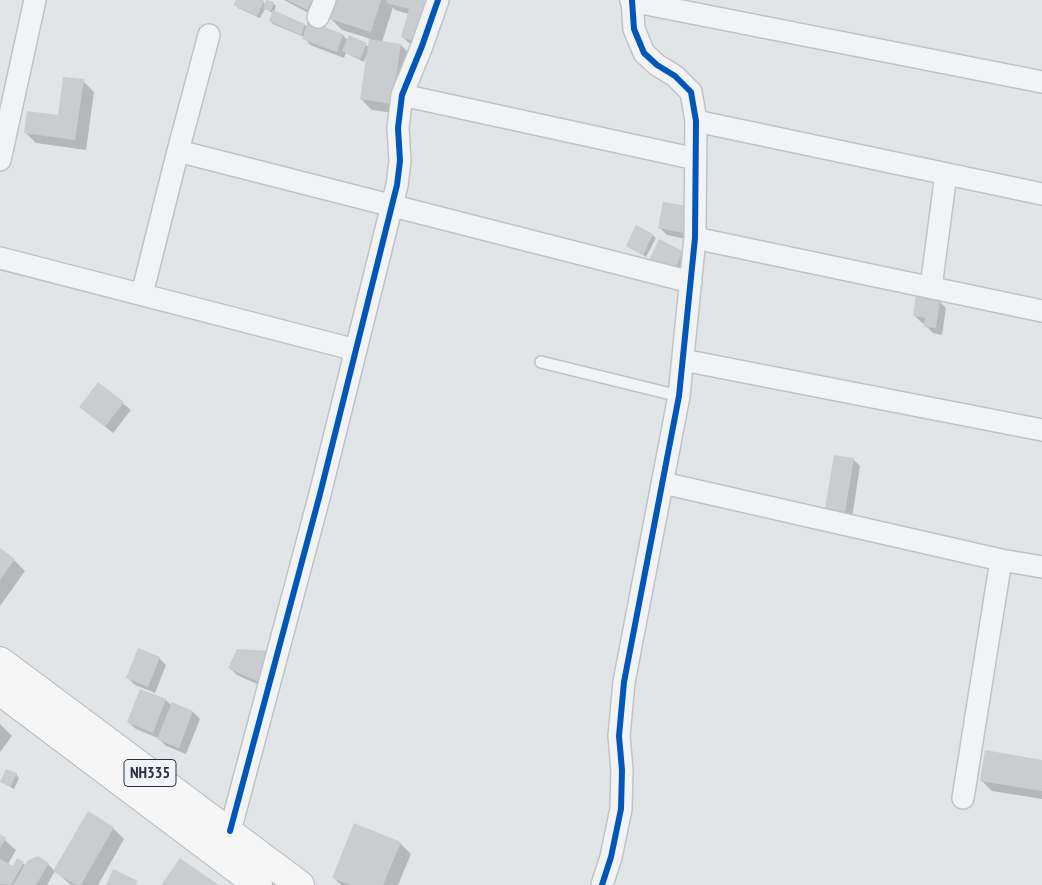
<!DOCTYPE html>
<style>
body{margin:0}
canvas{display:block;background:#e2e5e8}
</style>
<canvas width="1042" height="885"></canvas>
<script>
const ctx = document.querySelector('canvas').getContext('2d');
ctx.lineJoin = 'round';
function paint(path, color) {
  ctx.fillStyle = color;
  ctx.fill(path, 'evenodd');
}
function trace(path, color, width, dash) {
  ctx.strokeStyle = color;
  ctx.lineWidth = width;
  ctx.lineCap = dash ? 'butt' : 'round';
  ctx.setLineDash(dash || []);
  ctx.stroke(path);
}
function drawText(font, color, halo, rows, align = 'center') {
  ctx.font = font + ' "PT Sans Narrow",sans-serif';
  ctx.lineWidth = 4;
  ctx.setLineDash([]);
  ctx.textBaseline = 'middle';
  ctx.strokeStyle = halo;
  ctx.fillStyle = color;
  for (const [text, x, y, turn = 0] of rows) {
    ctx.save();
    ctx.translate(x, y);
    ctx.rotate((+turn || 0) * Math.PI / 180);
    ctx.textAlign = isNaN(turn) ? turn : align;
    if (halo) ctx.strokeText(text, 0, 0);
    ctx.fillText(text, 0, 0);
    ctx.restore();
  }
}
paint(new Path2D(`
 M 237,0 L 261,0 L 266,5 L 273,3 L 276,6 L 274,12 L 305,25 L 307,27 L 309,23 L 343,35 L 348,41 L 366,45 L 369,47 L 371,39 L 342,30 L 331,19 L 337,0 L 432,0 L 421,47 L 410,44 L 403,37 L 409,14 L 395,10 L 393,7 L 382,42 L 401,45 L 411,56 L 402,114 L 372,110 L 361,99 L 367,53 L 364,62 L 346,53 L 344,58 L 310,45 L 304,37 L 273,24 L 270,21 L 273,13 L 265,9 L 260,18 L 238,8 L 235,4 Z
 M 284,0 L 322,0 L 314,16 Z
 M 83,81 L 94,92 L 86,150 L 36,143 L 26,133 L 59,117 Z
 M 693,208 L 695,241 L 667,235 L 660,228 Z
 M 653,235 L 656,238 L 646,257 L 627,246 Z
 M 683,252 L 690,259 L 679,281 L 656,270 Z
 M 939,301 L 946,308 L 942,335 L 933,333 L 926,326 L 926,324 L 922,323 L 915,316 Z
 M 99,384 L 131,410 L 113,433 L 81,407 Z
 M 853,459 L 860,466 L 852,518 L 834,515 L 827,508 Z
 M 0,550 L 14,560 L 25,571 L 0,606 Z
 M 159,658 L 166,665 L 155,693 L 135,685 L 128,678 Z
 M 279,659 L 266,688 L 237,675 L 230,668 Z
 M 141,691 L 166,700 L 172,706 L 173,704 L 193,712 L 200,719 L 186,754 L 166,746 L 158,738 L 136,729 L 128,722 Z
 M 0,724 L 12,736 L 0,752 Z
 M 1042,761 L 1042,799 L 992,791 L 981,780 Z
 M 16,774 L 19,778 L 14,789 L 2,782 Z
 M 113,828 L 124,839 L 98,885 L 71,885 L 55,871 L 47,885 L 0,885 L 0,836 L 16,850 L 8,864 L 13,868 L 18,860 L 26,866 L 48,864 L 55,871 Z
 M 400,843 L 411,854 L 398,885 L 341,885 L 333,877 Z`), '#0003');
paint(new Path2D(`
 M 236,0 L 262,0 L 264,1 L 257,16 L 233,5 Z
 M 266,0 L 274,2 L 271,11 L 263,9 Z
 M 287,0 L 312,0 L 307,10 Z
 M 336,0 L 381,0 L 371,32 L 330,19 Z
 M 387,0 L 427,0 L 413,41 L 401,37 L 409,9 L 387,3 Z
 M 273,10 L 305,24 L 301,35 L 269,21 Z
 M 308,21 L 343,34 L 337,52 L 302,39 Z
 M 349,35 L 367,43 L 360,59 L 342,51 Z
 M 369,39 L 401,44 L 392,104 L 360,99 Z
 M 63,77 L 84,79 L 75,140 L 24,133 L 27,111 L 58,115 Z
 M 663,202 L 694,207 L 689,234 L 658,228 Z
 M 636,225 L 653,234 L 643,255 L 626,246 Z
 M 659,239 L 683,251 L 672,275 L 648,263 Z
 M 916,296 L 940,300 L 936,328 L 924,327 L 925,318 L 913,316 Z
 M 98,382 L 124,402 L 105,427 L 79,407 Z
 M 834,455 L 854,458 L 845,512 L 825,508 Z
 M 0,548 L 15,559 L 0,580 Z
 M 138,648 L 160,657 L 148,687 L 126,678 Z
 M 237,649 L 272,651 L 259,682 L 228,668 Z
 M 140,689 L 166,699 L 153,733 L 127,722 Z
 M 172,702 L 193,711 L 179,748 L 157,739 Z
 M 985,750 L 1042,760 L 1042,791 L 980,781 Z
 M 6,769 L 17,773 L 10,787 L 0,782 Z
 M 88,811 L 114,827 L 81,885 L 76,885 L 53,871 Z
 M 354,823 L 401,842 L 383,885 L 350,885 L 332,878 Z
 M 0,834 L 6,838 L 0,848 Z
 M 38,856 L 49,863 L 36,885 L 13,885 L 27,861 Z
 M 17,858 L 24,862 L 11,885 L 0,884 L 0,859 L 13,866 Z
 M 180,858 L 219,885 L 161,885 Z
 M 113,869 L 138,881 L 136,885 L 106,885 Z`), '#cacdd0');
const service = new Path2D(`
 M 541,362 L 679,396`);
const minor = new Path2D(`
 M 631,1 L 1042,82
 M 318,17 L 325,0
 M 402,95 L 696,159
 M 696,121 L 1042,194
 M 178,151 L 691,282
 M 0,160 L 35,0
 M 695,238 L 1042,311
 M 0,258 L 356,350
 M 931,287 L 946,174
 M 142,294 L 178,151 L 209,35
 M 683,360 L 1042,430
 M 663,483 L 1001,560 L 1042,567
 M 963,798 L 1001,560
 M 230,831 L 320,494 L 397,185 L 400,161 L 398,128 L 402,95 L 422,46 L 438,0
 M 602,885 L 611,857 L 621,809 L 622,770 L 619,736 L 624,682 L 679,396 L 695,238 L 696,121 L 691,92 L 675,76 L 657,65 L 644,53 L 634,29 L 632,0`);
const trunk = new Path2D(`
 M 0,661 L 300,885
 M 0,691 L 258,885`);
trace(service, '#c0c3c6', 14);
trace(minor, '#c0c3c6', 24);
trace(trunk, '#b4b8bd', 30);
trace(service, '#f2f3f4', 11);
trace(minor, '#f2f3f4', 21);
trace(trunk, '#f6f6f7', 28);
trace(new Path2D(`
 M 230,831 L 320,494 L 397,185 L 400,161 L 398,128 L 402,95 L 422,46 L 438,0
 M 602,885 L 611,857 L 621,809 L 622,770 L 619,736 L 624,682 L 679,396 L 695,238 L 696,121 L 691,92 L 675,76 L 657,65 L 644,53 L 634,29 L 632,0`), '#0057b8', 6);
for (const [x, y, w] of [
 [150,773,52]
]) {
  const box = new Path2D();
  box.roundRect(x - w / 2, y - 13.5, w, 27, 4);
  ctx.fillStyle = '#f0f3f7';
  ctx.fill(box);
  trace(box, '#283142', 1);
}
drawText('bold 16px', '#283142', null, [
 ["NH335",150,773]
]);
</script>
